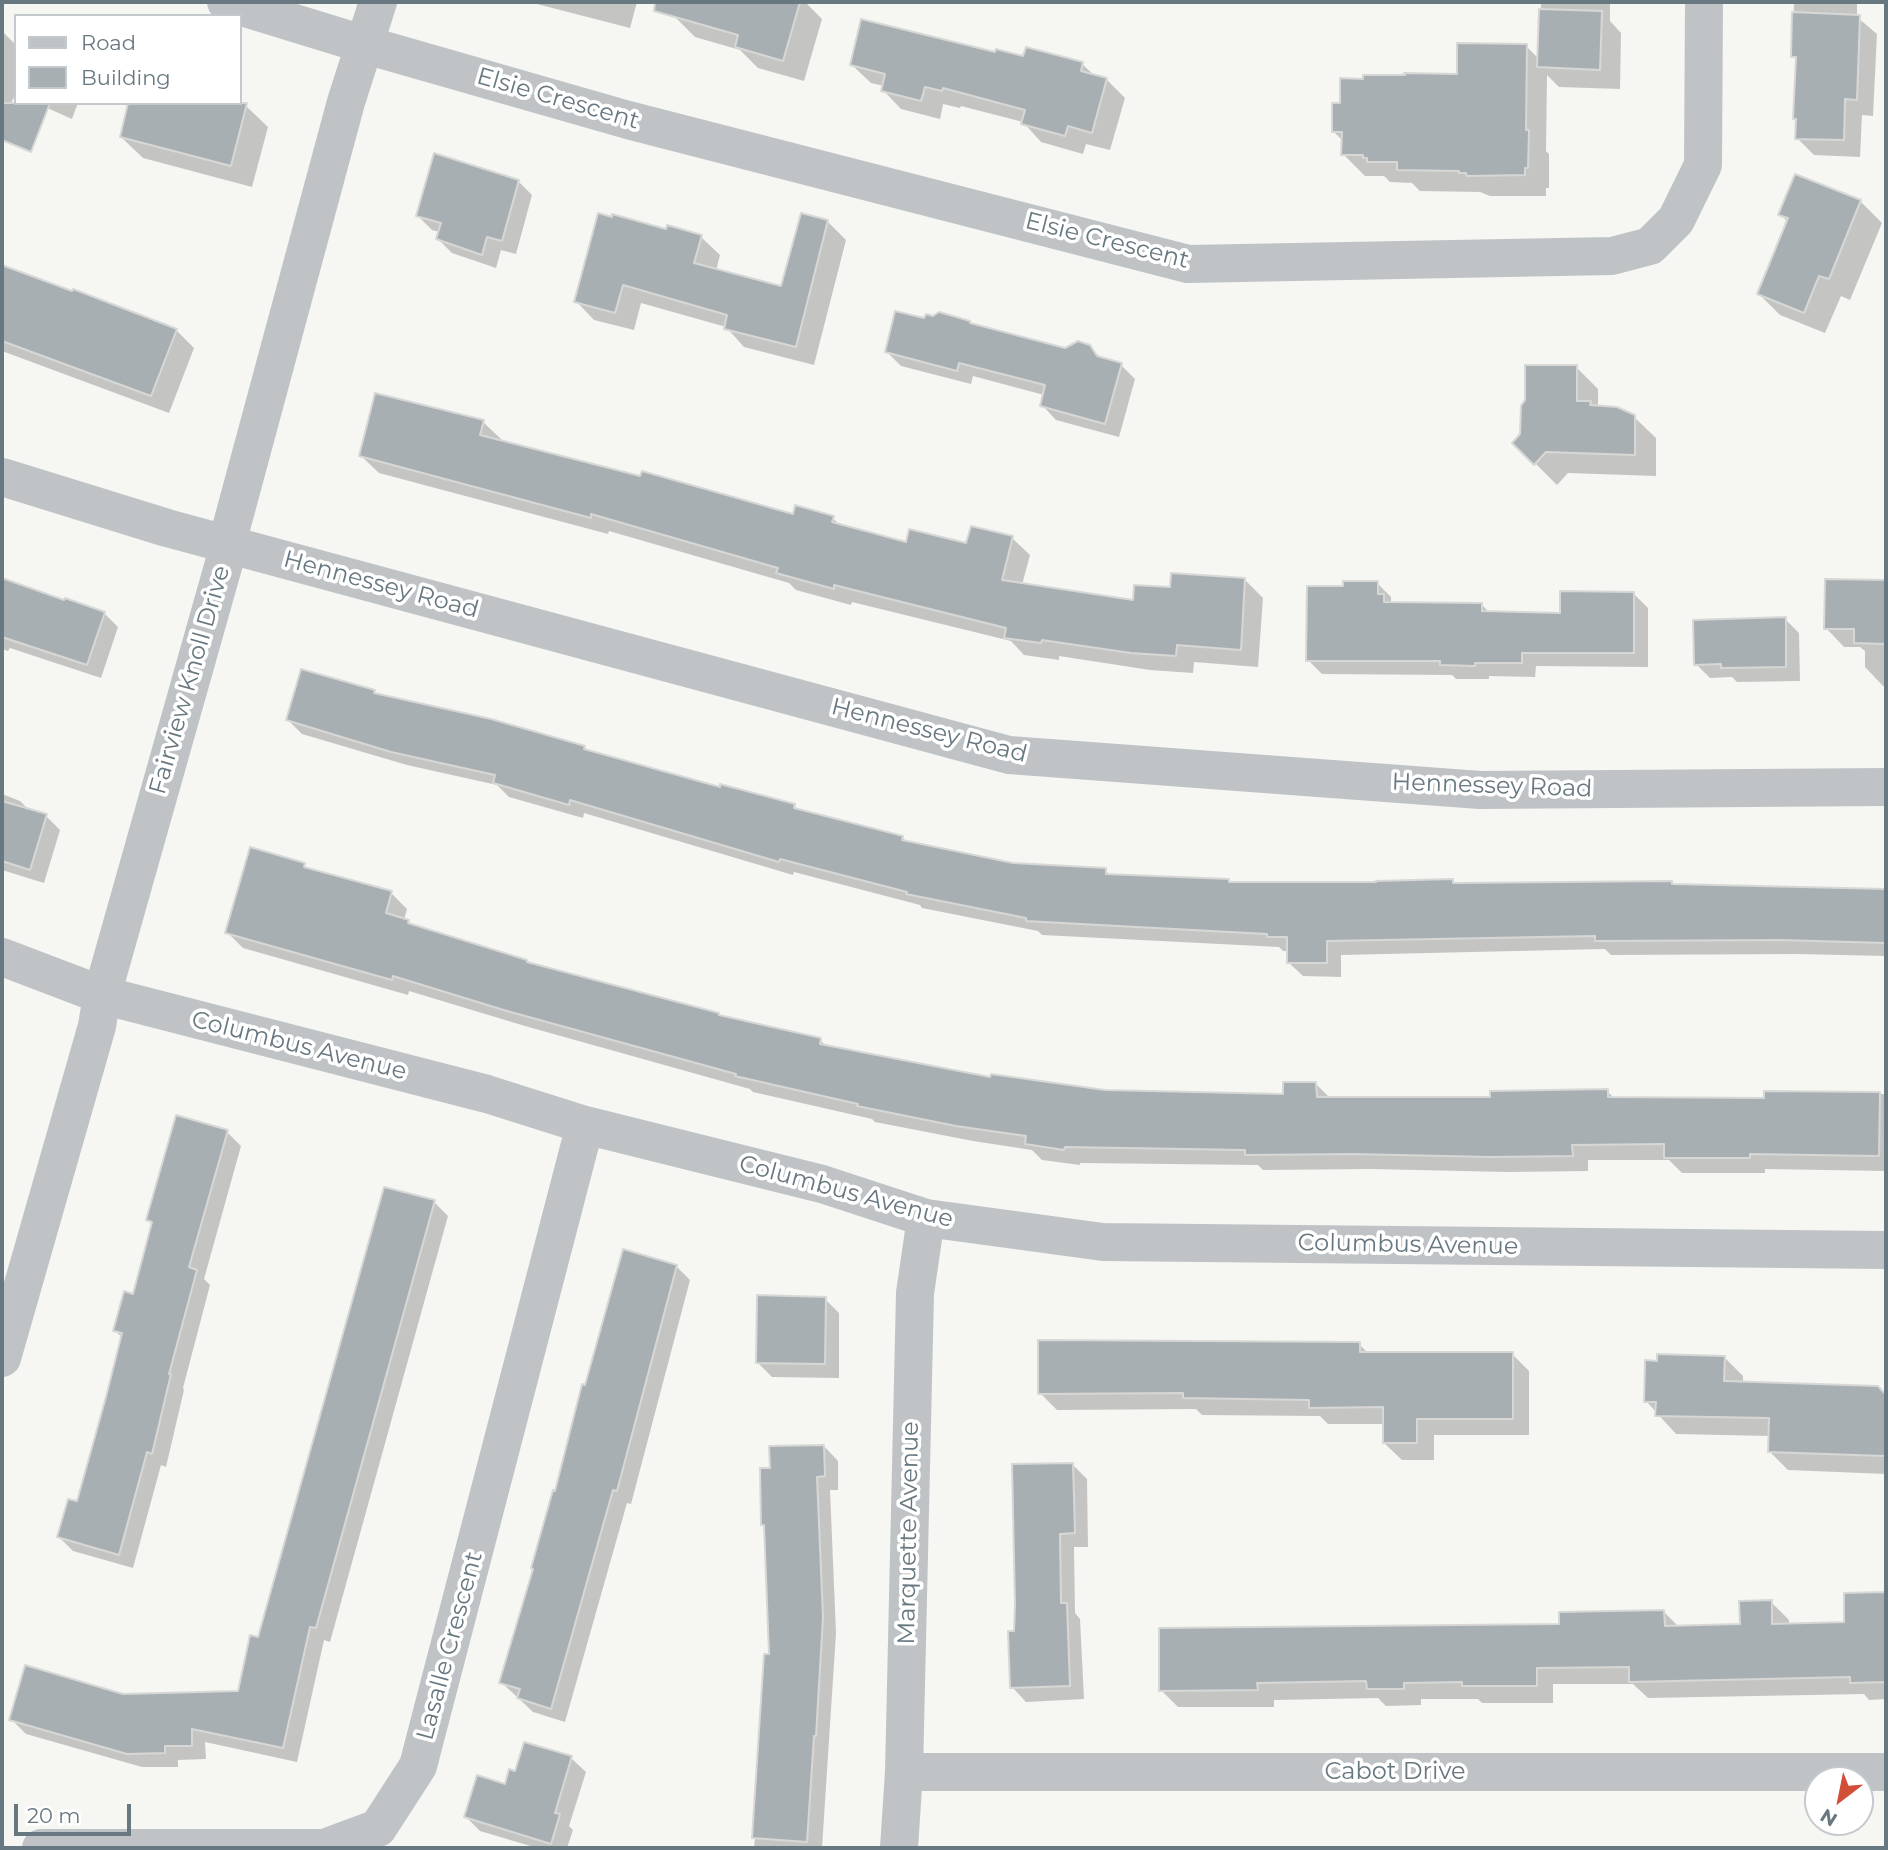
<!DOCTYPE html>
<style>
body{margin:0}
#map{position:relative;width:1888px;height:1850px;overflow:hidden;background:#f6f6f3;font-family:Montserrat,sans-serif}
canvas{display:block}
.frame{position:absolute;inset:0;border:4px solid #687881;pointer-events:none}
.legend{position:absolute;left:14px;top:14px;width:228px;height:91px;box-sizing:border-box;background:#fff;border:2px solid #c3c9cd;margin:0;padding:9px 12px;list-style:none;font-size:21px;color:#687881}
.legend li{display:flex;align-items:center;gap:14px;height:35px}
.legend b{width:35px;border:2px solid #c3c9cd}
.north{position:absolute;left:1804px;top:1766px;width:70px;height:70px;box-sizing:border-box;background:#fff;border:2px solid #c3c9cd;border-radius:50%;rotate:212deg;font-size:19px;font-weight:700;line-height:28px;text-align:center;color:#687881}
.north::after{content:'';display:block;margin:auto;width:24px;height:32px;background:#d24e37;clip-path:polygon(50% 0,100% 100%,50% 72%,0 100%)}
.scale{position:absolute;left:14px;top:1804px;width:117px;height:32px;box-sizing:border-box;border:4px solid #687881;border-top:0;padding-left:9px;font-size:21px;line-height:24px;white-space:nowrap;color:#687881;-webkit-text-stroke:5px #fff;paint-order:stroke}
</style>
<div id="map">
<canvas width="1888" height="1850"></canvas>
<div class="frame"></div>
<ul class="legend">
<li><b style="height:9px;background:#bfc3c6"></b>Road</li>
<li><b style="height:19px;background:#a7afb3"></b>Building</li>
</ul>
<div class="north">N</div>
<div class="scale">20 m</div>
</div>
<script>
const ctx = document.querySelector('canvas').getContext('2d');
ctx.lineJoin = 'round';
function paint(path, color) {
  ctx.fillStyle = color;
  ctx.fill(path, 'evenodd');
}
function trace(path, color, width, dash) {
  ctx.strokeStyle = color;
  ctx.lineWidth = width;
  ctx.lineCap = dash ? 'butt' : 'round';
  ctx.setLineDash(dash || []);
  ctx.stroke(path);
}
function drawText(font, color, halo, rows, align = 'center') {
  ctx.font = font + ' Montserrat,sans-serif';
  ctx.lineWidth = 7;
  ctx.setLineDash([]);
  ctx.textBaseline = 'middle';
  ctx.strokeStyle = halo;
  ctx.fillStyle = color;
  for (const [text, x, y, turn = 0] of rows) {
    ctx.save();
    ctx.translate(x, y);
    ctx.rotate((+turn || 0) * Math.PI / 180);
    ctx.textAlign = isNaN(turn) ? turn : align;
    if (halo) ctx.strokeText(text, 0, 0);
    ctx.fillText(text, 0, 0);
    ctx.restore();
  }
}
paint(new Path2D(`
 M 529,2 L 637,2 L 630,28 Z
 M 677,2 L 805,2 L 822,19 L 804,81 L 758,68 L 740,50 L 695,37 L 673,15 Z
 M 1541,2 L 1610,2 L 1610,21 L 1621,33 L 1620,89 L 1559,87 L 1547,75 L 1546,151 L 1549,154 L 1549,188 L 1546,188 L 1546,196 L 1490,196 L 1480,192 L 1420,191 L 1412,183 L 1390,182 L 1384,176 L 1365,176 L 1343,154 L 1343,141 L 1333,131 L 1526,46 L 1539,59 Z
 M 1794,2 L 1857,2 L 1857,17 L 1877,34 L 1873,116 L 1862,115 L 1860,157 L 1814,155 L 1797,138 L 1798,121 L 1795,118 L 1798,61 L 1792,56 Z
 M 2,31 L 16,45 L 16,94 L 2,119 Z
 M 996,54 L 1082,64 L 1095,76 L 1106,79 L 1125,98 L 1110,150 L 1086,144 L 1083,154 L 1041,142 L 1023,122 L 961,106 L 960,108 L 943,104 L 940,119 L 901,109 L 883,90 L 884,86 L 871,83 L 852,65 Z
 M 36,103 L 78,103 L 72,119 Z
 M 246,106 L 268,127 L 252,187 L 143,158 L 121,137 Z
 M 518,181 L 532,195 L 516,254 L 501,250 L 496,268 L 452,253 L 438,239 L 440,232 L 432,230 L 418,216 Z
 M 1860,201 L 1882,223 L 1850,300 L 1841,296 L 1825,333 L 1780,315 L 1759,294 L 1788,222 L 1780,214 Z
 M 827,221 L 846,240 L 814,365 L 744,347 L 726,327 L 641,303 L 634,330 L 594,320 L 576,301 L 667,231 L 701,237 L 720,255 L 716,271 L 782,289 Z
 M 2,267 L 176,330 L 194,348 L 169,413 L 2,351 Z
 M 926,320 L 973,326 L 1065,350 L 1089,346 L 1102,359 L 1121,365 L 1135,379 L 1119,437 L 1056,420 L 1042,405 L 1044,395 L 973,376 L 971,384 L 901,366 L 887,352 Z
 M 1576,367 L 1598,389 L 1598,407 L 1634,417 L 1656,438 L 1656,476 L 1568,473 L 1557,485 L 1515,443 Z
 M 483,422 L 501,439 L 500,442 L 794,516 L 833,518 L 840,526 L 907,544 L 968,545 L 1012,538 L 1030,555 L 1022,585 L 1135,602 L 1172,589 L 1245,580 L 1263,598 L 1258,667 L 1194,662 L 1193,673 L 1150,670 L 1059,656 L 1059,660 L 1024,655 L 1011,641 L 852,602 L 851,605 L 796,590 L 789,583 L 609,531 L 608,534 L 379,473 L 361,456 Z
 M 2,579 L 66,603 L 104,613 L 118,627 L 101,678 L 10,648 L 8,651 L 2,649 Z
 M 1826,581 L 1886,582 L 1886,686 L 1883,686 L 1865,667 L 1865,651 L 1860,647 L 1844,647 L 1826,628 Z
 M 1377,583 L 1391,597 L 1391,604 L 1481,604 L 1490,613 L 1562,615 L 1634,594 L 1648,608 L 1648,667 L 1536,666 L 1535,677 L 1489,676 L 1489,679 L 1456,679 L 1452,675 L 1322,674 L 1308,660 L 1345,588 Z
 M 1785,619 L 1799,633 L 1800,681 L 1737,682 L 1732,677 L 1710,678 L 1696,664 Z
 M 374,691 L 378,696 L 584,747 L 589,752 L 721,789 L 794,806 L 799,811 L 903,838 L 908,843 L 1013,865 L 1105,870 L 1111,876 L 1228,880 L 1231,884 L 1378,884 L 1452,880 L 1457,885 L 1672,883 L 1674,886 L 1886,890 L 1886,956 L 1796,954 L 1611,955 L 1605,949 L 1341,955 L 1341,977 L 1303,976 L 1288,962 L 1288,951 L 1283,951 L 1279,947 L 1042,935 L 1038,931 L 922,908 L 920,905 L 794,872 L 793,875 L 584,813 L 583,818 L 509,797 L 497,785 L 407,765 L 302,734 L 288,720 Z
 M 2,794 L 20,801 L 30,811 L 46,816 L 60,830 L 44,883 L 2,870 Z
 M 304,865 L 310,871 L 391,893 L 407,909 L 404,920 L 414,927 L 526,961 L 529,964 L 718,1014 L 722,1018 L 820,1040 L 827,1047 L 992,1079 L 1105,1092 L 1284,1095 L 1316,1084 L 1331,1099 L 1492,1099 L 1607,1091 L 1615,1099 L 1766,1099 L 1766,1093 L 1886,1094 L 1886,1171 L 1765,1169 L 1765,1173 L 1682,1173 L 1669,1160 L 1588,1160 L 1588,1171 L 1508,1172 L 1371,1169 L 1263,1170 L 1258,1165 L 1080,1163 L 1080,1165 L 1042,1160 L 1032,1150 L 973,1141 L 875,1122 L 872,1119 L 753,1092 L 750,1089 L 525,1026 L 409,991 L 408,995 L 243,948 L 227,932 Z
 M 227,1132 L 241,1146 L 204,1279 L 210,1285 L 183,1388 L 184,1390 L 166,1467 L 161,1465 L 133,1568 L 73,1551 L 59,1537 L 78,1504 L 123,1338 L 115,1331 L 134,1296 L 154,1225 L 148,1220 Z
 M 434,1202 L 448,1216 L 330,1642 L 324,1640 L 297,1762 L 205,1742 L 206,1759 L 178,1760 L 178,1767 L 142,1767 L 26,1734 L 11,1719 L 123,1695 L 240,1693 L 259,1639 Z
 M 676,1266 L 690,1280 L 631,1504 L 627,1503 L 565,1722 L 533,1712 L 501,1682 L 586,1387 Z
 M 825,1299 L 839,1313 L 839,1378 L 772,1377 L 757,1362 Z
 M 1359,1344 L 1369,1354 L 1512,1354 L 1529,1371 L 1529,1435 L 1434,1435 L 1434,1460 L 1402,1460 L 1384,1443 L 1384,1424 L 1328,1424 L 1320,1416 L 1202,1415 L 1196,1409 L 1057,1410 L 1040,1393 Z
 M 1724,1357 L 1743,1376 L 1743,1383 L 1877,1388 L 1886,1397 L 1886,1474 L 1788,1470 L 1769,1451 L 1770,1436 L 1676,1434 L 1646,1401 L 1659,1363 Z
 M 824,1446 L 838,1461 L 838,1490 L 830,1490 L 836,1633 L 822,1848 L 754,1848 L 771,1656 L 766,1527 L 763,1524 L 771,1470 Z
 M 1073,1465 L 1087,1479 L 1088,1547 L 1074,1547 L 1075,1613 L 1080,1619 L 1084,1699 L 1026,1702 L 1012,1687 Z
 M 1886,1594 L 1886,1699 L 1869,1700 L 1864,1694 L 1648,1698 L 1633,1684 L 1553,1684 L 1553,1703 L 1482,1703 L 1478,1699 L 1421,1699 L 1421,1705 L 1386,1706 L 1378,1698 L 1274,1700 L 1274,1707 L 1178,1707 L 1161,1690 L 1561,1625 L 1664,1612 L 1679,1627 L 1741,1626 L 1771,1602 L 1789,1620 L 1789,1625 L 1846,1624 L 1846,1595 Z
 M 525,1744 L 571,1758 L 586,1772 L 569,1826 L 573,1830 L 567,1848 L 537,1848 L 480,1831 L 466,1817 L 506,1786 L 516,1774 Z`), '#0003');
const building = new Path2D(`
 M 655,2 L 800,2 L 783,61 L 735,47 L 738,35 L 654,11 Z
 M 1539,9 L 1602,11 L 1600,70 L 1537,67 Z
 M 1792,12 L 1860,15 L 1857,100 L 1845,99 L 1844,140 L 1795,139 L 1796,119 L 1793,119 L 1796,57 L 1791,57 Z
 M 861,19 L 995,52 L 996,49 L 1023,56 L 1026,47 L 1083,62 L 1081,71 L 1107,78 L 1092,133 L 1068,126 L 1065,136 L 1021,124 L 1025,110 L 943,88 L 942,91 L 925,87 L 921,101 L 881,91 L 885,74 L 850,65 Z
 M 1457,43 L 1527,44 L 1526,130 L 1529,130 L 1528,168 L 1525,168 L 1525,175 L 1467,176 L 1466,173 L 1459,173 L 1459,171 L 1397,170 L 1397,162 L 1367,162 L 1367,158 L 1363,158 L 1363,155 L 1341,155 L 1342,132 L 1332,132 L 1332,103 L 1340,103 L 1340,78 L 1363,79 L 1363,75 L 1405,75 L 1404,73 L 1457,74 Z
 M 2,103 L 50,103 L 31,152 L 2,140 Z
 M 128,103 L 247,103 L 231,166 L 120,137 Z
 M 434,153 L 519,180 L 502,241 L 487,237 L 482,255 L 436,239 L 441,223 L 416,216 Z
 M 1795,174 L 1861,200 L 1829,279 L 1819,276 L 1804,313 L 1757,294 L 1788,218 L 1778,215 Z
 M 598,213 L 612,217 L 612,214 L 666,229 L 667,225 L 702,235 L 694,263 L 781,286 L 801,213 L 828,220 L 796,347 L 724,329 L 727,315 L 623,285 L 615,313 L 574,302 Z
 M 2,265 L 72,291 L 73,289 L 177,329 L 151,396 L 2,341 Z
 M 895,311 L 924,318 L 926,314 L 933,316 L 939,312 L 970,321 L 970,323 L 1065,348 L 1078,341 L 1090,345 L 1097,356 L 1122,363 L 1105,424 L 1040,406 L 1045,385 L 959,363 L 957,371 L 885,352 Z
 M 1525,365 L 1577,365 L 1577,401 L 1591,401 L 1590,405 L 1617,407 L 1635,415 L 1635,455 L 1546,452 L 1534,465 L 1512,443 L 1520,434 L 1521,406 L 1525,400 Z
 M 375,393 L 484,420 L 480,435 L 640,476 L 642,471 L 793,514 L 795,505 L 834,516 L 832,522 L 906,542 L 909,529 L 966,543 L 971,526 L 1013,536 L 1002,580 L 1133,600 L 1134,585 L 1170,587 L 1171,573 L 1245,578 L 1241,650 L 1177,645 L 1176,656 L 1131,653 L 1042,640 L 1041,643 L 1004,638 L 1006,628 L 834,585 L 834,589 L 776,573 L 778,568 L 591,514 L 591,518 L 359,456 Z
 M 2,578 L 64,600 L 65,598 L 105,612 L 87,665 L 2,637 Z
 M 1825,579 L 1886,580 L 1886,644 L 1854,643 L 1854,629 L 1824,629 Z
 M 1343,581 L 1378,581 L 1378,594 L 1384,594 L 1384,602 L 1482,603 L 1482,611 L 1560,613 L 1560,591 L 1634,592 L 1634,653 L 1522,653 L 1522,663 L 1475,663 L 1475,666 L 1440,665 L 1440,661 L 1306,661 L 1307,586 L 1343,586 Z
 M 1786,617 L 1786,667 L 1721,668 L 1721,664 L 1694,665 L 1693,620 Z
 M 301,669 L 375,690 L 374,693 L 491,719 L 585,746 L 584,749 L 720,787 L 720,784 L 795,804 L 794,808 L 903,836 L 902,840 L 1013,863 L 1106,868 L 1106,874 L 1229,879 L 1229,882 L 1376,882 L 1376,881 L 1453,879 L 1453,883 L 1672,881 L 1672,884 L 1886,889 L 1886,943 L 1781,940 L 1595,941 L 1595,936 L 1327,941 L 1327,963 L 1287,963 L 1287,937 L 1267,937 L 1267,934 L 1026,921 L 1026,918 L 906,894 L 907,892 L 780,859 L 779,862 L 570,800 L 569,805 L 493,783 L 495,775 L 391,752 L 286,720 Z
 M 2,801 L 47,814 L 30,870 L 2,861 Z
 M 250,847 L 305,863 L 304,867 L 392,891 L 386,913 L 409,920 L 408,923 L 527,960 L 527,962 L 719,1013 L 719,1015 L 821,1038 L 820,1044 L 990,1077 L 991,1074 L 1105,1090 L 1283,1094 L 1283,1082 L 1316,1082 L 1317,1097 L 1490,1097 L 1490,1091 L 1608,1089 L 1608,1097 L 1764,1098 L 1764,1091 L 1880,1092 L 1879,1156 L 1750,1154 L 1750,1158 L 1664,1158 L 1664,1144 L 1572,1145 L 1573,1156 L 1491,1157 L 1354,1154 L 1245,1155 L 1245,1150 L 1065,1147 L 1064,1150 L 1025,1144 L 1026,1136 L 956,1126 L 857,1106 L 858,1104 L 735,1076 L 736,1074 L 507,1011 L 393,976 L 392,980 L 225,933 Z
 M 176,1115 L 228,1130 L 189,1267 L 197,1270 L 169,1374 L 171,1374 L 152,1454 L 147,1452 L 119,1555 L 57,1537 L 68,1499 L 77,1501 L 106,1397 L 122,1333 L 113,1331 L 124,1291 L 133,1294 L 152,1222 L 146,1220 Z
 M 384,1187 L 435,1200 L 316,1628 L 310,1627 L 283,1748 L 192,1729 L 192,1746 L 165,1746 L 165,1753 L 127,1754 L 9,1720 L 25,1665 L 123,1694 L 238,1691 L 250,1635 L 258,1637 Z
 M 623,1249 L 677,1265 L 617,1491 L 613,1490 L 551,1709 L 517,1698 L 520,1689 L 499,1683 L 533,1569 L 531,1568 L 553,1490 L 555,1491 L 582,1384 L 585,1385 Z
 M 757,1295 L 826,1297 L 825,1364 L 756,1363 Z
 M 1038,1340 L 1360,1342 L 1360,1352 L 1513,1352 L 1513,1419 L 1417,1419 L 1417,1443 L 1383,1443 L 1383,1407 L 1309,1408 L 1309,1400 L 1183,1398 L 1183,1393 L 1038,1394 Z
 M 1657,1354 L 1725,1356 L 1724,1381 L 1878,1386 L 1886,1395 L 1885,1456 L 1768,1452 L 1769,1418 L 1655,1416 L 1656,1402 L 1644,1402 L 1645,1360 L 1657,1361 Z
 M 824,1445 L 825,1476 L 817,1477 L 823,1617 L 816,1736 L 814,1736 L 807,1842 L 752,1838 L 764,1654 L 769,1654 L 764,1525 L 761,1525 L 760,1468 L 770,1468 L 769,1446 Z
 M 1073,1463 L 1075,1533 L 1060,1534 L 1061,1603 L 1067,1603 L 1070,1686 L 1010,1688 L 1008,1631 L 1014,1631 L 1015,1604 L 1012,1464 Z
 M 1886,1592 L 1886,1682 L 1850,1683 L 1850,1677 L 1629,1682 L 1629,1667 L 1537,1668 L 1537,1686 L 1462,1686 L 1462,1682 L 1404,1683 L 1404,1689 L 1367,1689 L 1366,1681 L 1257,1683 L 1258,1690 L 1159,1691 L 1159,1628 L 1559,1624 L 1559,1612 L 1664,1610 L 1665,1626 L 1740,1624 L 1739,1601 L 1772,1600 L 1772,1624 L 1844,1622 L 1844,1593 Z
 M 524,1742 L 572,1756 L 555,1813 L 560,1814 L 551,1844 L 464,1817 L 477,1775 L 505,1784 L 509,1769 L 515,1771 Z`);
paint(building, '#a7afb3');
trace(building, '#d7d7d5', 2);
trace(new Path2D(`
 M 226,2 L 366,45 L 628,120 L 1188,264 L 1612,256 L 1650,246 L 1676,220 L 1703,165 L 1704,2
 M 2,957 L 102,995 L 487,1094 L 585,1125 L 822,1184 L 926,1218 L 1103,1242 L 1886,1250
 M 2,1358 L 97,1026 L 102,995 L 226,556 L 227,543 L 346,102 L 378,2
 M 904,1772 L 1886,1772
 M 41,1848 L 324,1848 L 378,1828 L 418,1766 L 585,1125
 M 899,1848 L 904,1772 L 915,1293 L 926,1218`), '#bfc3c6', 38);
trace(new Path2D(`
 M 2,477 L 167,528 L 1009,755 L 1480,790 L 1886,787`), '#bfc3c6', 38);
drawText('24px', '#687881', '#fff', [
 ["Elsie Crescent",558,99,16],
 ["Elsie Crescent",1107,241,14],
 ["Hennessey Road",381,585,15],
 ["Fairview Knoll Drive",190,680,-74],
 ["Hennessey Road",929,731,14],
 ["Hennessey Road",1492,786,2],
 ["Columbus Avenue",299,1046,14],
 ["Columbus Avenue",846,1192,15],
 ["Columbus Avenue",1408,1245,1],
 ["Marquette Avenue",909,1533,-89],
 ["Lasalle Crescent",450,1646,-75],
 ["Cabot Drive",1395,1772]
]);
</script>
